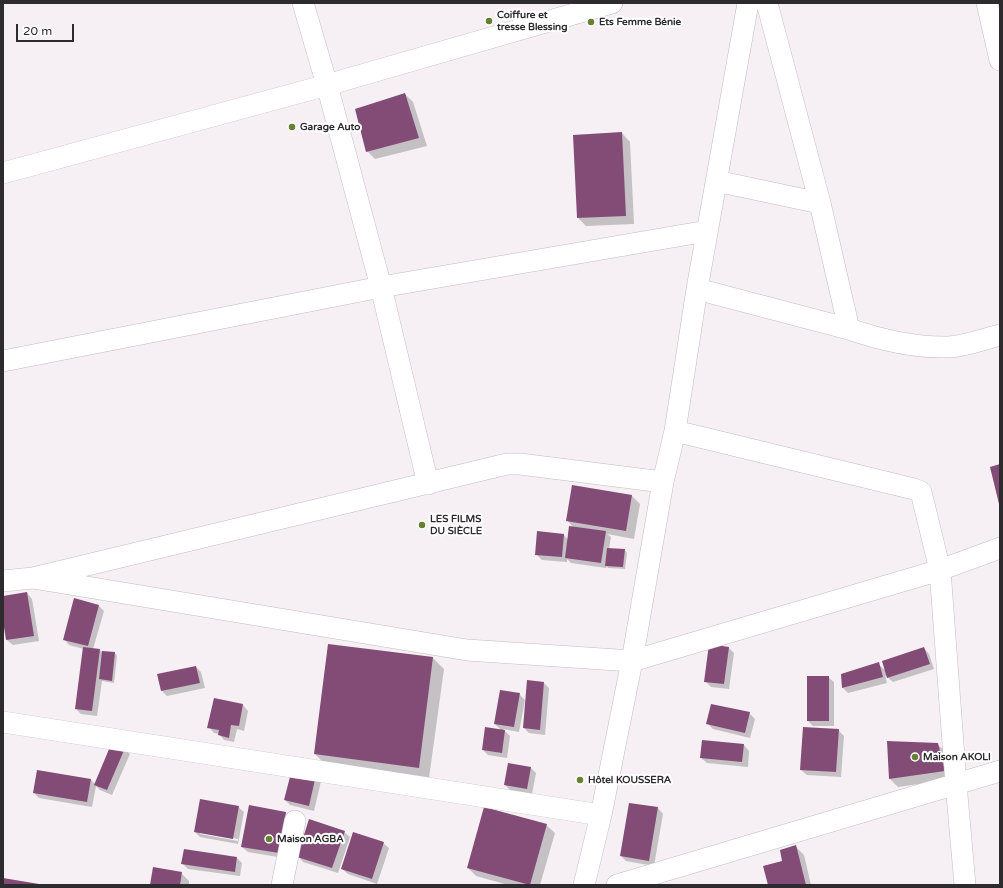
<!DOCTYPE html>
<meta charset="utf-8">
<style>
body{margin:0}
#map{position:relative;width:1003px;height:888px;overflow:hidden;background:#f6f0f4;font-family:"Varela Round",sans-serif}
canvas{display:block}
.frame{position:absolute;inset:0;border:4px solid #2d2b2d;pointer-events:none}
.scale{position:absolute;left:16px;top:24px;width:58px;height:18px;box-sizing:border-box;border:2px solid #2d2b2d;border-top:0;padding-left:5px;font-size:12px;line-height:14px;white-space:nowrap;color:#2d2b2d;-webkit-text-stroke:3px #fff;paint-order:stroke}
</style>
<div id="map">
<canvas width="1003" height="888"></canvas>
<div class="frame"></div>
<div class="scale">20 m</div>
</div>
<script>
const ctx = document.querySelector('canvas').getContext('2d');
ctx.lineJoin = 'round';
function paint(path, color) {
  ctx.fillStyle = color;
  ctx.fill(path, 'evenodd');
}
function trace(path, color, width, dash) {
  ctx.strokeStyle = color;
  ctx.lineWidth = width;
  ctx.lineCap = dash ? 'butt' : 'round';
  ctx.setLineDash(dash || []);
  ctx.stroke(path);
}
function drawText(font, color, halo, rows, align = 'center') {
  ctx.font = font + ' "Varela Round",sans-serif';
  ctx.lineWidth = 4;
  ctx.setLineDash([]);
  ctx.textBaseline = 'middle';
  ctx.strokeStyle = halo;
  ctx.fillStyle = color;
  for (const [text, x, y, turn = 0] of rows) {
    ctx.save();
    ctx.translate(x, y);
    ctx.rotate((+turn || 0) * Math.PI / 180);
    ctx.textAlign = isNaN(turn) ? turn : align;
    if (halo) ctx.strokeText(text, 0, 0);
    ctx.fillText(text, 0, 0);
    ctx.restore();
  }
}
paint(new Path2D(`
 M 405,94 L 413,102 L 427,146 L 375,159 L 367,151 Z
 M 622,133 L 630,142 L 634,224 L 586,226 L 578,218 Z
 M 632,496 L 640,504 L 634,539 L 607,534 L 611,537 L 609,549 L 625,550 L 627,553 L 625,569 L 608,568 L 607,566 L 606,568 L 571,563 L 567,559 L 567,562 L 542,560 L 536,554 L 564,535 L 568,540 L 574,528 L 567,520 Z
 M 27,593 L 32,599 L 39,641 L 13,645 L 7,640 L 3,615 L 3,597 Z
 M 75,599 L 99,606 L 104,611 L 93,649 L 100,650 L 102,652 L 115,653 L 117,656 L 114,683 L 102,681 L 97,716 L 81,714 L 76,709 L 84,649 L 69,645 L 64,639 Z
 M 329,645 L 433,658 L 444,669 L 429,778 L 326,765 L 315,754 Z
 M 710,646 L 729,648 L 734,653 L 729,689 L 711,687 L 705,681 Z
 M 924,648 L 929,654 L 934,669 L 893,682 L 885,675 L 887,683 L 848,693 L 843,688 L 842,675 L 878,664 L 886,671 Z
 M 196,667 L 201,672 L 205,688 L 167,696 L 162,691 L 158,675 Z
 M 828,677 L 834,682 L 834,726 L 813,726 L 808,721 Z
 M 544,683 L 549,688 L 545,735 L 529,733 L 524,728 Z
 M 519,694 L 525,700 L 519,732 L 503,729 L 510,736 L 507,758 L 488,755 L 483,750 L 502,731 L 495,724 Z
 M 215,699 L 243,705 L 248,711 L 244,731 L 237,729 L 234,742 L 224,740 L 219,734 L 214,733 L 209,727 Z
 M 749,713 L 755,719 L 750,738 L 713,729 L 708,724 Z
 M 838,730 L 844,736 L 841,777 L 807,775 L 801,770 Z
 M 703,741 L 744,745 L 749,751 L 748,767 L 707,763 L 701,758 Z
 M 937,744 L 946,752 L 953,779 L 898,787 L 890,779 Z
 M 124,749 L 130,754 L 112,795 L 100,790 L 96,786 L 92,807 L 39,798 L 34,793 L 38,771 L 91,780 L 95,784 Z
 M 531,768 L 536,773 L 532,794 L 510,790 L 505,785 Z
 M 293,770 L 321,781 L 314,811 L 290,805 L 285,800 Z
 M 238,807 L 244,812 L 238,844 L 200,837 L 195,832 ZM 200,832 L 238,839 L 238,841 L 200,834 Z
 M 658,808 L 663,814 L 654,866 L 626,861 L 621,856 Z
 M 286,813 L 291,818 L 284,858 L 248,852 L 242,847 Z
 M 546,825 L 555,833 L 540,885 L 508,885 L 476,876 L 468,868 Z
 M 344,832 L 350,837 L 338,873 L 303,862 L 298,856 Z
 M 383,843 L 389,848 L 377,884 L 348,874 L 342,869 Z
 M 796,847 L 804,855 L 811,885 L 769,885 L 784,861 Z
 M 237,858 L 242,863 L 240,876 L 188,869 L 182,863 Z
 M 181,873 L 189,881 L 189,885 L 151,885 Z`), '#0003');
paint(new Path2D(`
 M 405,93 L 419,138 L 366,152 L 355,109 Z
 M 622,132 L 626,216 L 577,218 L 573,135 Z
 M 1000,464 L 1000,504 L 999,504 L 990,467 Z
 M 572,485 L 632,495 L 626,531 L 566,521 Z
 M 569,526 L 606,531 L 601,563 L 565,558 Z
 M 537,531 L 564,534 L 562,557 L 535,555 Z
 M 607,548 L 625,549 L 623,567 L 605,566 Z
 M 27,592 L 34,636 L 6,640 L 3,621 L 3,596 Z
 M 74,598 L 99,605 L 88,646 L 63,640 Z
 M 328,644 L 433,657 L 419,768 L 314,754 Z
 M 709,644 L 729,647 L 724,684 L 704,682 Z
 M 83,647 L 100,649 L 92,711 L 75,709 Z
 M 924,647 L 930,664 L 887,678 L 882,661 Z
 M 102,651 L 115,652 L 112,681 L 99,679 Z
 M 879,662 L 883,677 L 842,688 L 841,674 Z
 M 196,666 L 200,683 L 161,691 L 157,674 Z
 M 807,676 L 829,676 L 829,721 L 807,721 Z
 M 527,680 L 544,682 L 540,730 L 523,728 Z
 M 500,690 L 520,693 L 514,727 L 494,724 Z
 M 214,698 L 243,704 L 239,726 L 231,725 L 229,738 L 218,735 L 219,730 L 207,728 Z
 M 711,704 L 750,712 L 745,733 L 706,724 Z
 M 485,727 L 505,730 L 502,753 L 482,750 Z
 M 803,727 L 839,729 L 836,772 L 800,770 Z
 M 702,740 L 744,744 L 742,762 L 700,758 Z
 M 887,741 L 938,743 L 945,771 L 889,779 Z
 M 112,742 L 125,748 L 107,790 L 94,785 Z
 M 508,763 L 531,767 L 527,789 L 504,785 Z
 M 292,769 L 316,775 L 309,806 L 284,800 Z
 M 37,770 L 91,779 L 87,802 L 33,793 Z
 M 200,799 L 239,806 L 233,839 L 194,832 Z
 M 629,803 L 658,807 L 649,861 L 620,856 Z
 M 249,805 L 286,812 L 279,853 L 241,847 Z
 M 484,807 L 547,824 L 530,885 L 467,868 Z
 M 309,819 L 345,831 L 332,868 L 297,857 Z
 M 353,832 L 384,842 L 372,879 L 341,869 Z
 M 796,845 L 806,885 L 768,885 L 763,866 L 782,861 L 780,850 Z
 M 184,849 L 237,857 L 235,872 L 181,864 Z
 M 153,867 L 182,872 L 180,885 L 150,885 Z
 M 3,878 L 39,884 L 39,885 L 3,885 Z`), '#824c77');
const minor = new Path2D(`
 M 303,3 L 327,85 L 381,287 L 428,484
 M 767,3 L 820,203 L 849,329 C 881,340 914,348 949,347 C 966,346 984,339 1000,335
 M 987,3 L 1000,60
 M 3,173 L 327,85 L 612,3
 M 716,181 L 820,203
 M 697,289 L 849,329
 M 3,361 L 381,287 L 707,231
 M 675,431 L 914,489 L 921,492 L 940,570 L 956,784 L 965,885
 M 33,578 L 467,650 L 632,661 L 940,570 L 1000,548
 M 3,581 L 33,578 L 507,464 L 520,464 L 663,482
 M 3,722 L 601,815
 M 282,885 L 295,821
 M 584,885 L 601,815 L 632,661 L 663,482 L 675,431 L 697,289 L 748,3
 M 617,885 L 1000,771`);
trace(minor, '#c2bdc1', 22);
trace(minor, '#fff', 21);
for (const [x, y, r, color] of [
 [489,21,4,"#678033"],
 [591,22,4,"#678033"],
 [292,127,4,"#678033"],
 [422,525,4,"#678033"],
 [915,757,4,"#678033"],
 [580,780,4,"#678033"],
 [269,839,4,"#678033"]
]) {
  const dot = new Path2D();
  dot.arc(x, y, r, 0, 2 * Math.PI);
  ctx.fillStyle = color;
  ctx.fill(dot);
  trace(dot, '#fff', 1.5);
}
drawText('bold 10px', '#2d2b2d', '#fff', [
 ["Coiffure et",497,15],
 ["tresse Blessing",497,27],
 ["Ets Femme Bénie",599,22],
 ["Garage Auto",300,127],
 ["LES FILMS",430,519],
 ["DU SIÈCLE",430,531],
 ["Maison AKOLI",923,757],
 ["Hôtel KOUSSERA",588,780],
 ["Maison AGBA",277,839]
], 'left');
</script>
